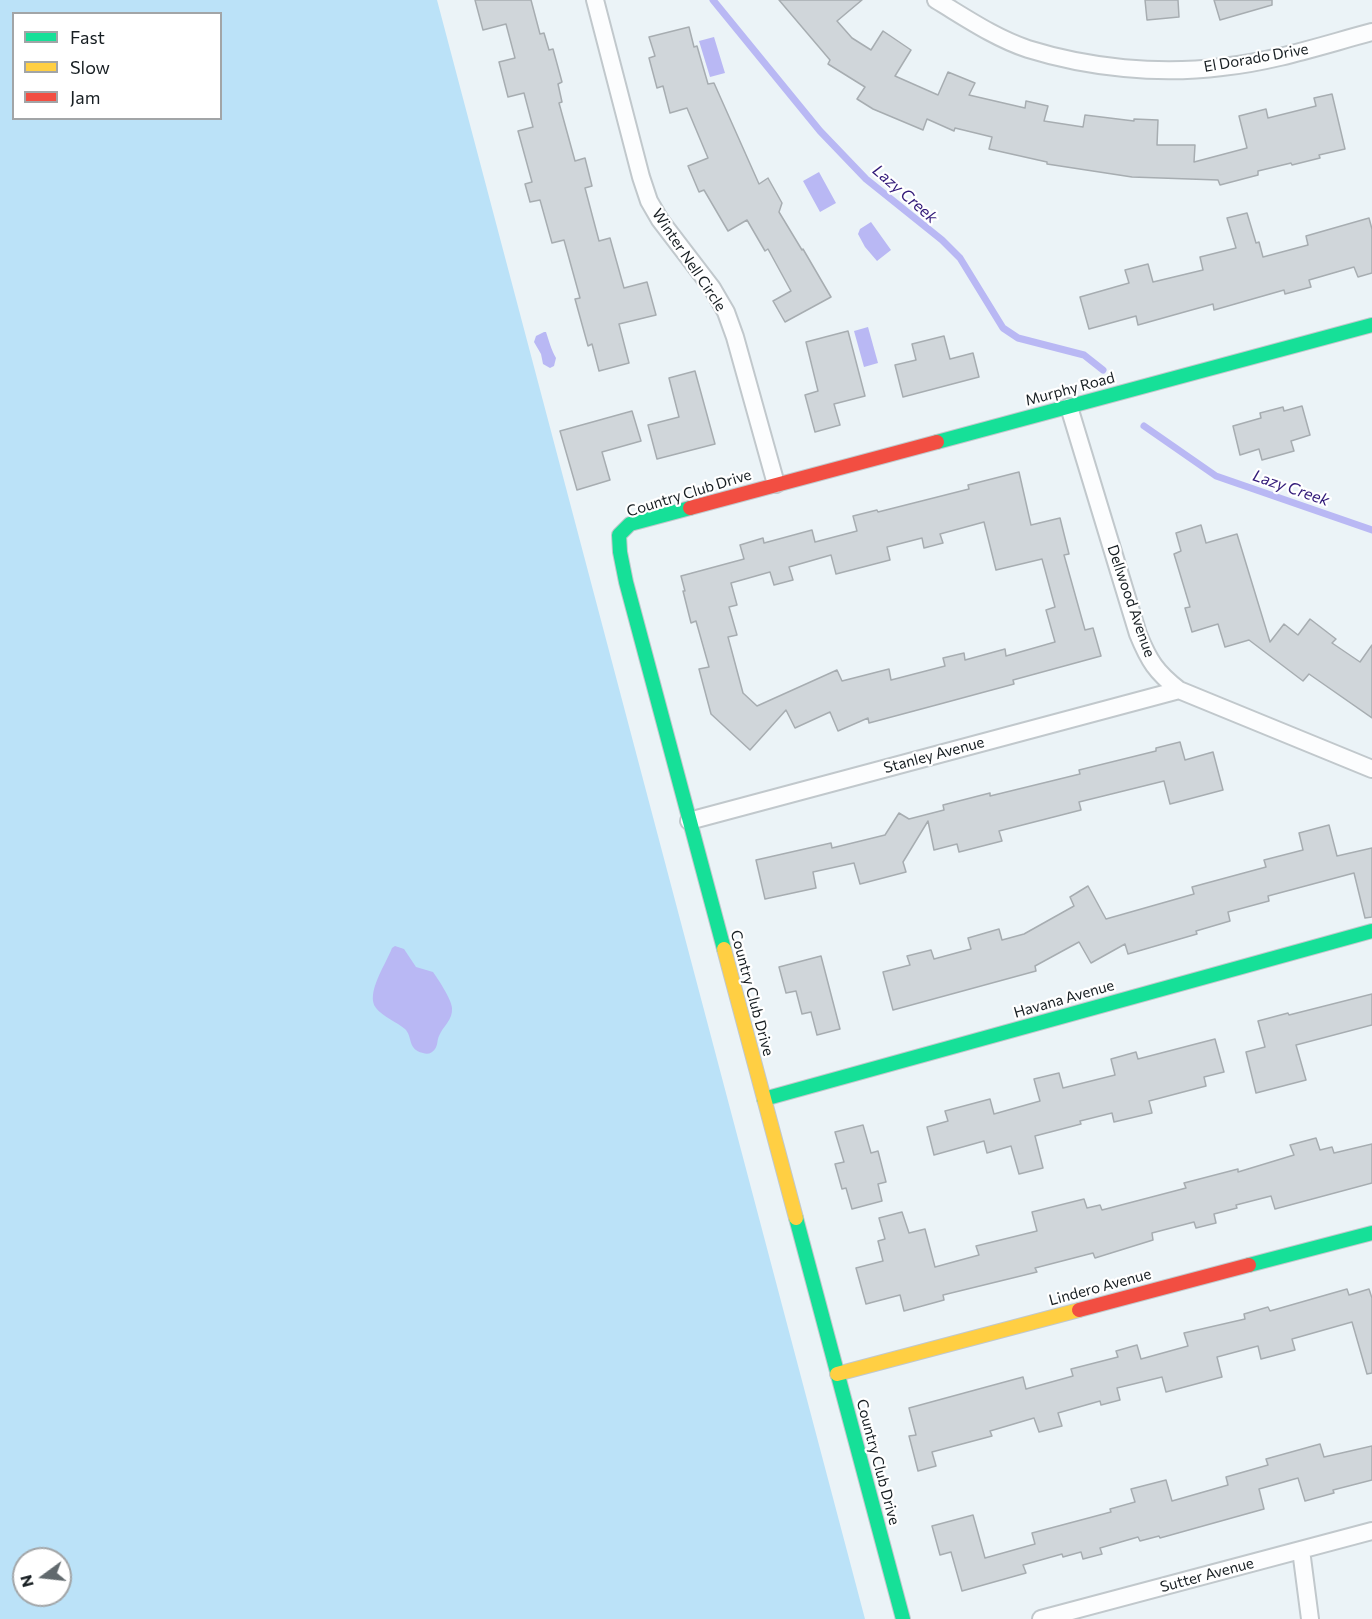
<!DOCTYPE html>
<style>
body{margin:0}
#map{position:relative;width:1372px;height:1619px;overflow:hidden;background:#ebf3f7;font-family:Commissioner,sans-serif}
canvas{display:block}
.legend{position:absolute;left:12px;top:12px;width:210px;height:108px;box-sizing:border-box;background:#fff;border:2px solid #a2a5a7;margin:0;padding:8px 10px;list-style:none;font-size:18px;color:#171e22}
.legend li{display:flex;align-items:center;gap:12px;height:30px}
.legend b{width:30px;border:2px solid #a2a5a7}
.north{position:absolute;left:12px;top:1547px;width:60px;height:60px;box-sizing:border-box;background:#fff;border:2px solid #a2a5a7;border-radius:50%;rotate:255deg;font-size:16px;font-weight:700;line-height:24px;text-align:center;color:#171e22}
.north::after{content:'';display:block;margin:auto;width:21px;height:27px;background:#61696d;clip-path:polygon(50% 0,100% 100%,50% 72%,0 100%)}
</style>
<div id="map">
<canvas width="1372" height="1619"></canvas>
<ul class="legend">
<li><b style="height:8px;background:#16e098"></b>Fast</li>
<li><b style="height:8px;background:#ffcf43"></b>Slow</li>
<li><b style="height:8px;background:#f24e42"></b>Jam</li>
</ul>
<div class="north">N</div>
</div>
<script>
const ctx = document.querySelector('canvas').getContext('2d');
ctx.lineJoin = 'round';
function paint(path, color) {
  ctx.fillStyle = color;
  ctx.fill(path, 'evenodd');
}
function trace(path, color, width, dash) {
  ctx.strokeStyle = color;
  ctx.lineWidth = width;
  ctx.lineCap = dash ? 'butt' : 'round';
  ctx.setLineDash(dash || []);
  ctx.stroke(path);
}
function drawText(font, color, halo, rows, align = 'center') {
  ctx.font = font + ' Commissioner,sans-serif';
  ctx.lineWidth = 4.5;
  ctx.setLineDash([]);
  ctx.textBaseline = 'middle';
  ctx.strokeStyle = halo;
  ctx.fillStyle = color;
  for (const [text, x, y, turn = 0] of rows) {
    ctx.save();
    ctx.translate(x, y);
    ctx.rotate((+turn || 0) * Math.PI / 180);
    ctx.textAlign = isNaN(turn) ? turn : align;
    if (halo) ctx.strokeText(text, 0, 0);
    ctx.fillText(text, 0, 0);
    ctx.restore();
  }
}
paint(new Path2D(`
 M 0,0 L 437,0 L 865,1619 L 0,1619 ZM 14,14 L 220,14 L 220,118 L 14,118 ZM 24,1559 L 60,1559 L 60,1595 L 24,1595 Z`), '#bbe2f8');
paint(new Path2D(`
 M 714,37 L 725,73 L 710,77 L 699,41 Z
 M 819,172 L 836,203 L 820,212 L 803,181 Z
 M 871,222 L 891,250 L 877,261 L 865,247 L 858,234 L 860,229 Z
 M 868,327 L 878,363 L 864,367 L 854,331 Z
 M 544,332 L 546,332 C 549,341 551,349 556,358 L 554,366 L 550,368 L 543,364 L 541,354 L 534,342 L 536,336 Z
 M 395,946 L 404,949 L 416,967 L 433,972 C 438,979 452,1000 452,1008 C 453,1020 443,1026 439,1036 C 437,1040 438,1045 435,1049 C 432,1053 428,1055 423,1053 C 407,1049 413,1037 405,1029 C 397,1022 383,1017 376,1008 C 365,994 386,964 392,948 Z`), '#b9b8f4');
trace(new Path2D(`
 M 713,0 L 820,131 L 866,179 L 942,240 L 960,258 L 1003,328 L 1018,338 L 1084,355 L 1103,370
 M 1144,426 L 1216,476 L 1372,530`), '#b9b8f4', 7);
const building = new Path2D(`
 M 475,0 L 531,0 L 540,34 L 544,33 L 549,50 L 553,49 L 562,82 L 558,84 L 562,102 L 559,103 L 575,161 L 585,158 L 592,186 L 585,188 L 599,241 L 610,238 L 624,288 L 647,282 L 656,315 L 619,324 L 629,363 L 599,371 L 592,344 L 588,346 L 575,299 L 580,298 L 564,240 L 552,243 L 540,200 L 530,202 L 525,184 L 532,182 L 518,131 L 533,127 L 524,93 L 508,97 L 499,62 L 515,58 L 506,24 L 483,30 Z
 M 779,0 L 862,0 L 837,21 L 852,38 L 871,50 L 883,31 L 911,50 L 895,76 L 938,95 L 948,72 L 975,83 L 969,95 L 1025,108 L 1026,101 L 1048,106 L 1044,121 L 1083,127 L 1085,115 L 1134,121 L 1134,119 L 1158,120 L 1157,145 L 1195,145 L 1194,162 L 1247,148 L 1239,116 L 1266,109 L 1268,118 L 1316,106 L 1314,98 L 1332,94 L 1345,149 L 1319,155 L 1320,158 L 1292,165 L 1291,163 L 1258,171 L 1258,175 L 1220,185 L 1218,180 L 1132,177 L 1047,164 L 1047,162 L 989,149 L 992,137 L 955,128 L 954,131 L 927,119 L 923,130 L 873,109 L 857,99 L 865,87 L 828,64 L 830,60 Z
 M 1145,0 L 1178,0 L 1179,17 L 1147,20 Z
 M 1214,0 L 1272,0 L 1272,5 L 1220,20 Z
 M 689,27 L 694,47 L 697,46 L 708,84 L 714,83 L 759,184 L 768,178 L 782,203 L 779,212 L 802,250 L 803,249 L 831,297 L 785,322 L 773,301 L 791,291 L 768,249 L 765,251 L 747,220 L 728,231 L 704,190 L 699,192 L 688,166 L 708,158 L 687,108 L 670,113 L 663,86 L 657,88 L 649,58 L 655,56 L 649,37 Z
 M 1247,213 L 1256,243 L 1259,242 L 1263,257 L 1308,245 L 1306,236 L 1369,218 L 1372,229 L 1372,273 L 1358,277 L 1354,267 L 1309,280 L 1311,287 L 1285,294 L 1284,290 L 1214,310 L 1213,304 L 1138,325 L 1136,316 L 1089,329 L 1080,297 L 1129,283 L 1125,270 L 1148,264 L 1153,282 L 1203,270 L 1200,257 L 1236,248 L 1227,218 Z
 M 848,331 L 865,396 L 834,404 L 840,425 L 815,432 L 805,395 L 818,391 L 806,342 Z
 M 944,336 L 950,359 L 973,353 L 979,377 L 903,397 L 895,365 L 916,360 L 912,344 Z
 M 695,371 L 715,444 L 657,459 L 648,425 L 679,417 L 669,378 Z
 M 1302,406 L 1310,435 L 1291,441 L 1294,451 L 1262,460 L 1259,449 L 1240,455 L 1233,426 L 1261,418 L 1260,413 L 1283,407 L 1284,411 Z
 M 632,411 L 641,441 L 602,452 L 610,480 L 577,490 L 560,431 Z
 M 1019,472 L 1031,525 L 1060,518 L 1069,554 L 1064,555 L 1085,630 L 1093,628 L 1101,656 L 1013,680 L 1014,684 L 940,704 L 869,723 L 868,718 L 838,731 L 830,712 L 795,728 L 786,710 L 750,750 L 711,714 L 699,669 L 709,667 L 696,621 L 691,623 L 683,591 L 685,591 L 681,576 L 744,559 L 740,545 L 763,538 L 764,543 L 812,530 L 815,542 L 857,531 L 853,516 L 877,510 L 878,512 L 969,489 L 968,485 ZM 984,522 L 996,570 L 1042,559 L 1055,607 L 1046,610 L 1055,642 L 1006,656 L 1005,649 L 965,660 L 964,653 L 943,658 L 945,666 L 891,680 L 889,669 L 842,681 L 837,670 L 757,706 L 743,693 L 728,637 L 737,635 L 729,607 L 737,605 L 731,583 L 770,572 L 774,585 L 793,580 L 789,567 L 831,555 L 836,574 L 890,560 L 887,547 L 922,538 L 924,548 L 943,543 L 940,534 Z
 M 1201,525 L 1206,543 L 1237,534 L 1270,642 L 1284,624 L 1298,635 L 1310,619 L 1336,639 L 1332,643 L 1360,662 L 1372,645 L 1372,718 L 1309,674 L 1303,681 L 1249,640 L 1225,647 L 1218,624 L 1192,632 L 1185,608 L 1190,607 L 1174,554 L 1181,551 L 1176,533 Z
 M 1180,742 L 1185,760 L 1213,752 L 1223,790 L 1170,804 L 1164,781 L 1079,802 L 1081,810 L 999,831 L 1002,841 L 959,852 L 957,844 L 934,850 L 928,821 L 903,862 L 906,872 L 860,884 L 854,863 L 813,872 L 816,888 L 765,899 L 756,860 L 831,843 L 832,848 L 885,835 L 899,813 L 909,819 L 944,810 L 943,805 L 990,793 L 990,796 L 1080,774 L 1079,770 L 1156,751 L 1156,748 Z
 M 1329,825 L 1337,856 L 1372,848 L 1372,917 L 1365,918 L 1354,873 L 1268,896 L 1269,901 L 1228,912 L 1230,921 L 1196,931 L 1197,934 L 1128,954 L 1125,944 L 1091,963 L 1079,942 L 1035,966 L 1036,971 L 893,1010 L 883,972 L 910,965 L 907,956 L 931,950 L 934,959 L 971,949 L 968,938 L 999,929 L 1002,940 L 1024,934 L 1074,906 L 1070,897 L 1088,886 L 1106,919 L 1194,894 L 1192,887 L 1266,867 L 1264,860 L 1303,850 L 1299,833 Z
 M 821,956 L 840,1029 L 817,1035 L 811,1012 L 802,1014 L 796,991 L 786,993 L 779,967 Z
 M 1372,994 L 1372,1025 L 1296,1045 L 1306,1080 L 1256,1093 L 1246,1052 L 1265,1047 L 1258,1021 L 1288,1013 L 1289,1015 Z
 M 1215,1039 L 1224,1072 L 1204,1077 L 1206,1086 L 1149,1101 L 1152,1113 L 1114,1122 L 1112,1113 L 1080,1121 L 1081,1124 L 1035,1136 L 1043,1168 L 1019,1174 L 1011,1146 L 987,1153 L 984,1141 L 934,1155 L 927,1127 L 948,1121 L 945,1111 L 990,1099 L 994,1114 L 1040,1101 L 1034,1079 L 1059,1073 L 1063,1088 L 1115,1075 L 1111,1059 L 1136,1052 L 1138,1059 Z
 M 863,1125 L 871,1153 L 878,1151 L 886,1182 L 878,1184 L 882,1201 L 852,1209 L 846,1188 L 842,1189 L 835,1164 L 844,1162 L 835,1132 Z
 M 1316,1138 L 1320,1150 L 1332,1147 L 1334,1153 L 1372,1144 L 1372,1183 L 1275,1209 L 1271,1196 L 1236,1205 L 1237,1208 L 1214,1214 L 1216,1223 L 1196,1228 L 1194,1222 L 1152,1233 L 1153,1240 L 1095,1258 L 1093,1253 L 1035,1268 L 1037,1272 L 943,1295 L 944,1300 L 904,1311 L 900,1295 L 866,1304 L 856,1268 L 883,1261 L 878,1241 L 885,1239 L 879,1218 L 902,1212 L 909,1233 L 925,1229 L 935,1267 L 979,1255 L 976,1246 L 1037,1231 L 1032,1212 L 1084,1199 L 1087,1208 L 1100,1205 L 1102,1210 L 1186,1188 L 1184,1183 L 1238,1169 L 1238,1172 L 1294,1155 L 1290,1145 Z
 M 1347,1289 L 1349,1295 L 1369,1289 L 1372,1298 L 1372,1373 L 1367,1374 L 1352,1322 L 1292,1339 L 1295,1350 L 1261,1359 L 1258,1346 L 1217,1357 L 1222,1377 L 1166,1392 L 1162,1377 L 1117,1388 L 1120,1400 L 1101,1405 L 1100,1401 L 1058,1413 L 1062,1426 L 1039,1432 L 1034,1418 L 990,1431 L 992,1436 L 932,1452 L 936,1466 L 918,1471 L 909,1436 L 916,1435 L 909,1408 L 1023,1377 L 1026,1389 L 1073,1376 L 1071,1369 L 1118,1357 L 1116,1351 L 1137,1345 L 1141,1359 L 1188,1346 L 1184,1333 L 1245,1319 L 1244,1314 L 1268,1307 L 1270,1311 Z
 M 1320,1444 L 1324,1457 L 1372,1446 L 1372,1480 L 1333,1490 L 1334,1493 L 1305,1501 L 1298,1478 L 1259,1489 L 1264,1509 L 1160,1538 L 1159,1536 L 1140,1541 L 1138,1537 L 1100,1548 L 1102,1554 L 1083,1559 L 1081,1552 L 1063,1557 L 1062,1554 L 1023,1565 L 1026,1573 L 962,1591 L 951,1552 L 940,1555 L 932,1526 L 973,1515 L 985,1558 L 1035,1544 L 1032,1533 L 1111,1512 L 1110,1509 L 1135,1502 L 1131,1489 L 1166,1480 L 1172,1501 L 1228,1485 L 1226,1477 L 1268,1465 L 1266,1459 Z`);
paint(building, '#d0d6da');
trace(building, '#a7adb1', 1.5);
const street = new Path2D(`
 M 595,0 L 641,177 L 649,201 L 660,220 L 712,288 L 726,312 L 735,337 L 776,484
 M 936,0 C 966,18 995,38 1028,49 C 1089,68 1159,75 1222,67 C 1273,62 1323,45 1372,32
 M 1069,407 L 1138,634 C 1149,661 1156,672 1179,690 L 1372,769
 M 689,821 L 1179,690
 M 1301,1550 L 1310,1619
 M 1041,1619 L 1372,1531`);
const fast = new Path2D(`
 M 937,442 L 1372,325
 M 690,508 L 630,524 L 619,535 L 620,552 L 626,582 L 724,949
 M 764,1099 L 1372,931
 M 796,1218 L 903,1619
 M 1249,1265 L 1372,1233`);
const slow = new Path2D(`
 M 724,949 L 796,1218
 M 837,1374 L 1079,1310`);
const jam = new Path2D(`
 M 690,508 L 937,442
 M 1079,1310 L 1249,1265`);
trace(street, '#c1c8cc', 20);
trace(fast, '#c1c8cc', 16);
trace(slow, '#c1c8cc', 16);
trace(jam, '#c1c8cc', 16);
trace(street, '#fcfdfe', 16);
trace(fast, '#16e098', 14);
trace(slow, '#ffcf43', 14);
trace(jam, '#f24e42', 14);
drawText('15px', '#171e22', '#fff', [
 ["El Dorado Drive",1256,58,-10],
 ["Winter Nell Circle",689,260,56],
 ["Murphy Road",1070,389,-15],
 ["Country Club Drive",689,493,-17],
 ["Dellwood Avenue",1131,601,71],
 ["Stanley Avenue",934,755,-15],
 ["Country Club Drive",752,993,75],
 ["Havana Avenue",1064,999,-16],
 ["Lindero Avenue",1100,1287,-15],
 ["Country Club Drive",878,1462,75],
 ["Sutter Avenue",1207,1575,-15]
]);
drawText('italic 16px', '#311978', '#fff', [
 ["Lazy Creek",905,194,41],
 ["Lazy Creek",1291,488,19]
]);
</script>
